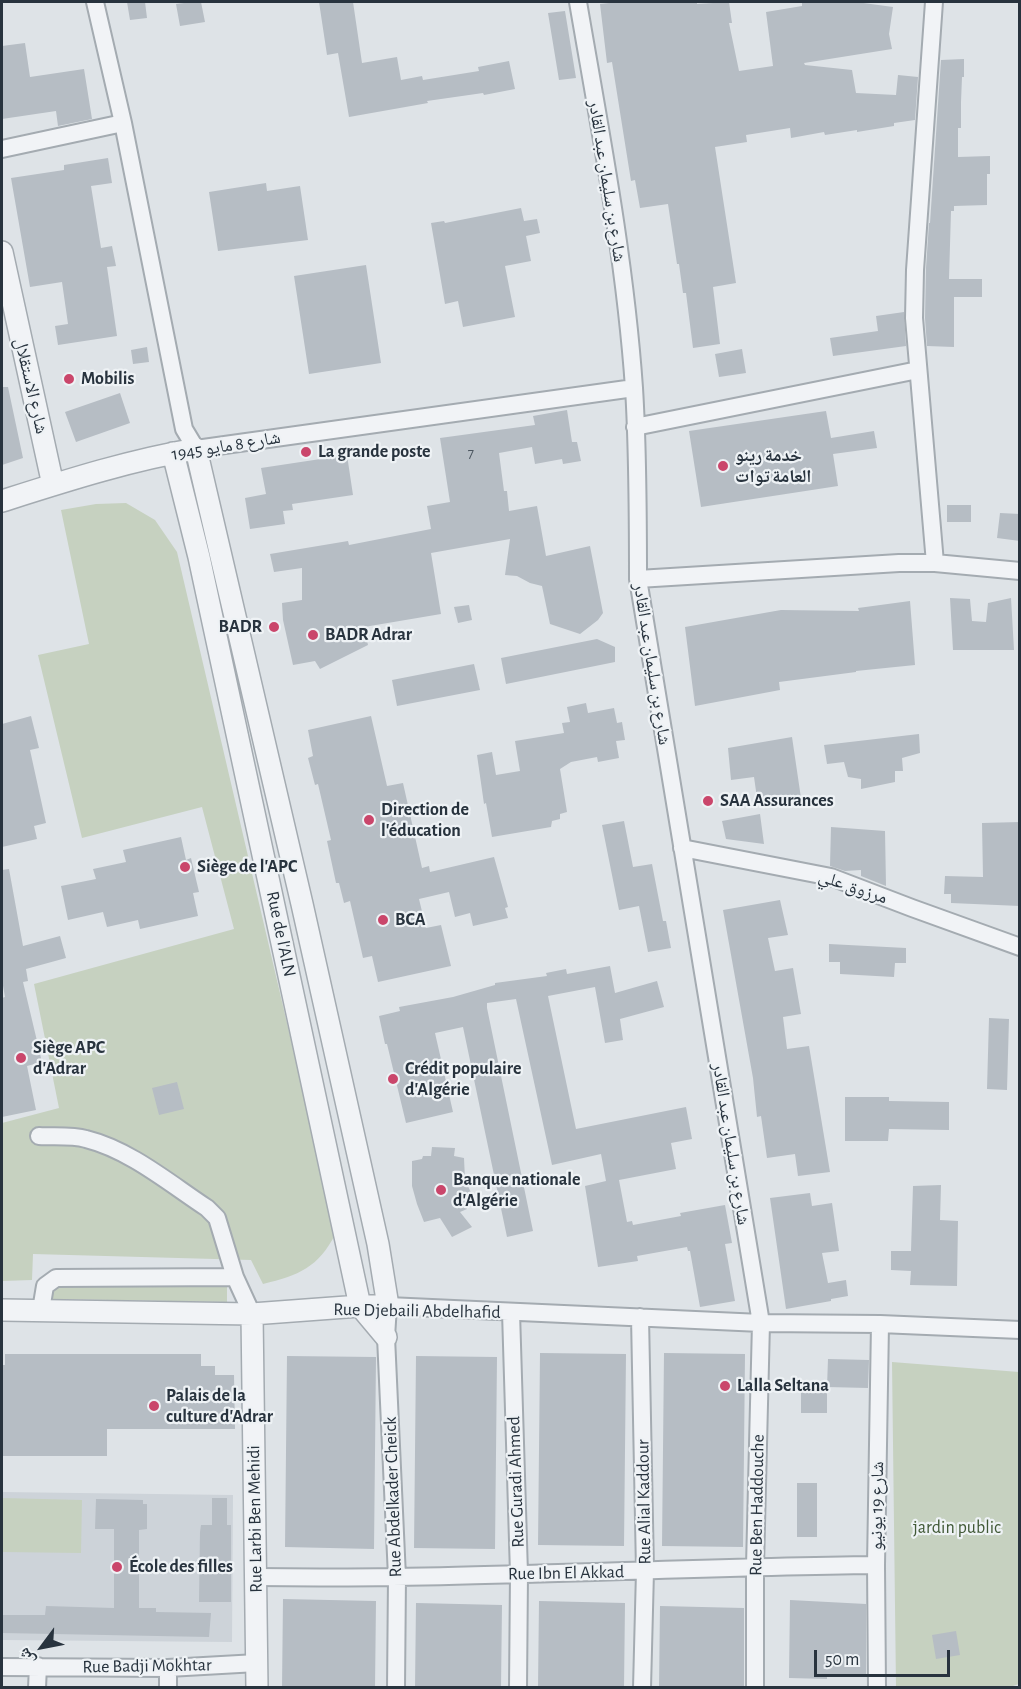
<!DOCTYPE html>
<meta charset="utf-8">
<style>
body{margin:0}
#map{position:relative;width:1021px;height:1689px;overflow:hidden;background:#dee3e7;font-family:"Alegreya Sans","Noto Naskh Arabic",sans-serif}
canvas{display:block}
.frame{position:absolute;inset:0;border:3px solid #28333e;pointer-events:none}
.north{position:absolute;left:12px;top:1617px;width:60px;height:60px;-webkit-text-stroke:4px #eef2f5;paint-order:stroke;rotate:238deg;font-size:16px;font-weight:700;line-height:24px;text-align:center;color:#28333e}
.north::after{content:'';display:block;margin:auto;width:21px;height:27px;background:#28333e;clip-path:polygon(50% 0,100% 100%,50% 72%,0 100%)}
.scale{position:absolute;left:814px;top:1650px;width:136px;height:27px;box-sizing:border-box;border:3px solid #28333e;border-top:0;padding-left:8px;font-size:18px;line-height:21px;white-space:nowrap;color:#28333e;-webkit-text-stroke:4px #eef2f5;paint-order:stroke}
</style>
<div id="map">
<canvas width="1021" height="1689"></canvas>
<div class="frame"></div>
<div class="north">ش</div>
<div class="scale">50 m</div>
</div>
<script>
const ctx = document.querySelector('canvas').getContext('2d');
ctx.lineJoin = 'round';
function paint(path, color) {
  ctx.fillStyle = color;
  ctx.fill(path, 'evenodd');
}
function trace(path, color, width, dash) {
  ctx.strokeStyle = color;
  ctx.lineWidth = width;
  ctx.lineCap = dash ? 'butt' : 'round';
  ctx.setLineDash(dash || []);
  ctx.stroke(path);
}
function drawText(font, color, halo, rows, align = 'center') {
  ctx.font = font + ' "Alegreya Sans","Noto Naskh Arabic",sans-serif';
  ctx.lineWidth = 4.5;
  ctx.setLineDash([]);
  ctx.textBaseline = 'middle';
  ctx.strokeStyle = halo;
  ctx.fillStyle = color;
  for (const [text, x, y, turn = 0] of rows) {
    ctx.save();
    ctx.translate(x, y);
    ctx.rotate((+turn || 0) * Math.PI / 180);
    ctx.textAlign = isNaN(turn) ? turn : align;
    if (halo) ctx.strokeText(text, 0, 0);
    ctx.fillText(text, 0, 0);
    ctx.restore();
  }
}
paint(new Path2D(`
 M 2,1492 L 233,1495 L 232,1642 L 2,1640 Z`), '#cdd3d9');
paint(new Path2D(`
 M 126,503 L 155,520 L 177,552 L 336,1233 C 318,1268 299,1275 263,1284 L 251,1260 L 33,1254 L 32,1280 L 2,1281 L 2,1123 L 59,1108 L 34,984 L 234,929 L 202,807 L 82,838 L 38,655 L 89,644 L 61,510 L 96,504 Z
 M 53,1283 L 227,1286 L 227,1302 L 53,1299 Z
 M 892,1362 L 1019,1372 L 1019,1684 L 1007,1688 L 896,1687 Z
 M 2,1498 L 82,1500 L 81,1553 L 2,1552 Z`), '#c6d1c0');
paint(new Path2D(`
 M 127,2 L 145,2 L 147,18 L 130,20 Z
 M 192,2 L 201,2 L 205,22 L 180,26 L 176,4 Z
 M 319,2 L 353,2 L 362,63 L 397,57 L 401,80 L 422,76 L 423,80 L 479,71 L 478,67 L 509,61 L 515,89 L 484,95 L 483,93 L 427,101 L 428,103 L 349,117 L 338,53 L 327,55 Z
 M 618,2 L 697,2 L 697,4 L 729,2 L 732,23 L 729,23 L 739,71 L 773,66 L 766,12 L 802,6 L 802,2 L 856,2 L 893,7 L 889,34 L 892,49 L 804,63 L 805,65 L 852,70 L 856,93 L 896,95 L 898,75 L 918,77 L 915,120 L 894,123 L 894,126 L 857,132 L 857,130 L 825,135 L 824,132 L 791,138 L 790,128 L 746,135 L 747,142 L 715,147 L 736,283 L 713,287 L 720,344 L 693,348 L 686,293 L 683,293 L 679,264 L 677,264 L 668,204 L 640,208 L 635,180 L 631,181 L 612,62 L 607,63 L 600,4 Z
 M 565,11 L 576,78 L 559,80 L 548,13 Z
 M 25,43 L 30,77 L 84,69 L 92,119 L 58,126 L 56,111 L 2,119 L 2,46 Z
 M 964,59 L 964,77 L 962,77 L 961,102 L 961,128 L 958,128 L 958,157 L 990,156 L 990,174 L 987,174 L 987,205 L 954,206 L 954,211 L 951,211 L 949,279 L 982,279 L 982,297 L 954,297 L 954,347 L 927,346 L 925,318 L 926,268 L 929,223 L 930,223 L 941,60 Z
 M 108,158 L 112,183 L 91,186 L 101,248 L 112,246 L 116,266 L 107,267 L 117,336 L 58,345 L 55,326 L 68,324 L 62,282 L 30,287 L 11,178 L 64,170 L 64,165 Z
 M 266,183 L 267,191 L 300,186 L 308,240 L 218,251 L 209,192 Z
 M 521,208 L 524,221 L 537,219 L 540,233 L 526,236 L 531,261 L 505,266 L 515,317 L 463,327 L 458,301 L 445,304 L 431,223 L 444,221 L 445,223 Z
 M 366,265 L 381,363 L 309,374 L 294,276 Z
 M 904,312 L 906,346 L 833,356 L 830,338 L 878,331 L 876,316 Z
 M 147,347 L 149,362 L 133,364 L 131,350 Z
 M 742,349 L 746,373 L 719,377 L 715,354 Z
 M 2,387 L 8,387 L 23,458 L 2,465 Z
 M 120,393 L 130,423 L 76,442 L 65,412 Z
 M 567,410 L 572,442 L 577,442 L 581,461 L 563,464 L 562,459 L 535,464 L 532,447 L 499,453 L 504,491 L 507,491 L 509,511 L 537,506 L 546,556 L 590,546 L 603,613 L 598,620 L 580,634 L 550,624 L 542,586 L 530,583 L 517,576 L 505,575 L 510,539 L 431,553 L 441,614 L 364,627 L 368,645 L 320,669 L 315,661 L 293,665 L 283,620 L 282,603 L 302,600 L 302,568 L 274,572 L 270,554 L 348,541 L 349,545 L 431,529 L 427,506 L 450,502 L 440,438 L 535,425 L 533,416 Z
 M 826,411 L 831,438 L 874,431 L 877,448 L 833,454 L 838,486 L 701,507 L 689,431 Z
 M 347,455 L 353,495 L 292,504 L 293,510 L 283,511 L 285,524 L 250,529 L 245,498 L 266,494 L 261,468 Z
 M 947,505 L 971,505 L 971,522 L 947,522 Z
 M 1000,513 L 1020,514 L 1020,541 L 997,538 Z
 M 950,598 L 970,599 L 972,621 L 986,622 L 988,603 L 1011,598 L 1014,650 L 953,650 Z
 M 910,601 L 915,665 L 856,671 L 856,672 L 779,682 L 780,690 L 695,706 L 685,627 L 781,610 L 859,611 L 858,608 Z
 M 469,605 L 472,620 L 458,623 L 454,607 Z
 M 597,639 L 615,647 L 615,662 L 506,684 L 501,658 Z
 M 474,664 L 480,690 L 397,706 L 392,680 Z
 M 586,703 L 588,713 L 614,708 L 617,723 L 622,722 L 625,740 L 616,741 L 619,758 L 598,762 L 597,757 L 571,762 L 560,769 L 567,812 L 560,814 L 560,819 L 552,821 L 551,827 L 492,837 L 486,803 L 484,804 L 477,755 L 492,752 L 496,775 L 520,771 L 515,741 L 564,733 L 562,723 L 570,722 L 567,707 Z
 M 31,716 L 39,748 L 30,750 L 46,823 L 34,826 L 37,839 L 2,847 L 2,724 Z
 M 371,716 L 387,786 L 403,783 L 422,868 L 429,866 L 430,872 L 494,857 L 508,907 L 505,908 L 508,918 L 473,926 L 470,913 L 455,917 L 449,892 L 419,899 L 426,928 L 441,925 L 451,966 L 378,982 L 372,956 L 363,958 L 350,901 L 344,903 L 339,883 L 336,883 L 327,841 L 331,840 L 318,784 L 315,785 L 308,758 L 313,756 L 308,730 Z
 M 919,734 L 920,753 L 902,758 L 903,771 L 895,771 L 895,782 L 861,789 L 861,779 L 848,777 L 844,762 L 827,764 L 824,745 Z
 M 792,737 L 801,798 L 758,805 L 754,777 L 731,780 L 728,748 Z
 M 760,814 L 764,844 L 726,839 L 722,821 Z
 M 624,821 L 633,867 L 652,864 L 663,921 L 666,921 L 671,948 L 648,952 L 639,906 L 619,910 L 602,825 Z
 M 1020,822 L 1020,906 L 951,903 L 951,894 L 944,894 L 945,876 L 983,877 L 982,823 Z
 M 831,827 L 885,831 L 886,886 L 861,876 L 861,870 L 845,871 L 830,866 Z
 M 181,837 L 186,860 L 191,858 L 199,892 L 193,893 L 198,916 L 140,929 L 138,920 L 107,927 L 103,912 L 68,920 L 61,886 L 96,879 L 93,869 L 126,862 L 123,850 Z
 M 9,869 L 23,946 L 60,936 L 66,958 L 26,969 L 28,981 L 23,982 L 42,1062 L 27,1066 L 36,1110 L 2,1117 L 2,998 L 5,997 L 2,980 L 2,870 Z
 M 780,900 L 788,935 L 768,938 L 775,971 L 793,968 L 801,1014 L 783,1017 L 787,1049 L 809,1046 L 830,1172 L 798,1176 L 795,1154 L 767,1158 L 761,1116 L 757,1117 L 753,1078 L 723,910 Z
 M 829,944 L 906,948 L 906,963 L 895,963 L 894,977 L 840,974 L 840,962 L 829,962 Z
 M 610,966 L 615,993 L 657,981 L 664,1007 L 620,1019 L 623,1040 L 605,1043 L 595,987 L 548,996 L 576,1129 L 686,1107 L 692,1139 L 671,1143 L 676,1169 L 619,1180 L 627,1222 L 632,1221 L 633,1225 L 681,1216 L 680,1213 L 725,1205 L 732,1243 L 725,1244 L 735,1301 L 700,1307 L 690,1251 L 688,1251 L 687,1247 L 637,1256 L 638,1261 L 598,1267 L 585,1186 L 606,1181 L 601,1154 L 552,1165 L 516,999 L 487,1003 L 487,1008 L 533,1231 L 507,1237 L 463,1027 L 435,1033 L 453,1112 L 406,1123 L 387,1044 L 385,1044 L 379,1016 L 400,1011 L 399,1007 L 453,997 L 495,985 L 495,983 L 547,976 L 546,973 L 566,969 L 567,974 Z
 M 989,1018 L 1009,1019 L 1007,1090 L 987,1089 Z
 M 177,1082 L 184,1109 L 159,1115 L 152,1088 Z
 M 845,1097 L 889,1097 L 889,1101 L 949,1102 L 949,1130 L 889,1129 L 888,1141 L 845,1141 Z
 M 432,1147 L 455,1148 L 454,1156 L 464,1158 L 465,1180 L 475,1201 L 466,1207 L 467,1209 L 460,1212 L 472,1227 L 452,1237 L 440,1218 L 424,1222 L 417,1204 L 412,1186 L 412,1161 L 422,1159 L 423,1156 L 431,1156 Z
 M 941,1185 L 940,1220 L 958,1221 L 957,1286 L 910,1285 L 911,1271 L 891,1270 L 891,1251 L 911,1251 L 913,1186 Z
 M 810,1193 L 812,1206 L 832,1203 L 839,1251 L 822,1253 L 828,1283 L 846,1280 L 848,1296 L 831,1299 L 831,1301 L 786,1309 L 770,1198 Z
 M 540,1353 L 626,1354 L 624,1546 L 538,1545 Z
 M 664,1353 L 745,1354 L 743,1547 L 662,1546 Z
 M 5,1354 L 201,1354 L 201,1366 L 215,1366 L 215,1375 L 234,1375 L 235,1429 L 107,1429 L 107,1456 L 2,1456 L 2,1365 L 5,1365 Z
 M 287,1356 L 376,1357 L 374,1549 L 285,1547 Z
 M 416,1356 L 497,1357 L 495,1549 L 414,1548 Z
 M 828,1359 L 869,1360 L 868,1388 L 827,1387 Z
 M 801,1386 L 827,1387 L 827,1413 L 801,1413 Z
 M 797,1483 L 817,1483 L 817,1537 L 797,1537 Z
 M 212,1498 L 227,1498 L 227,1525 L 231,1525 L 231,1602 L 199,1602 L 200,1532 L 201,1525 L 212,1525 Z
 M 96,1499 L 143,1500 L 143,1504 L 147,1504 L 147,1529 L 139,1530 L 139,1608 L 156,1608 L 156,1612 L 211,1613 L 209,1637 L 2,1633 L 2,1615 L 45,1615 L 46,1606 L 114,1608 L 114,1529 L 95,1529 Z
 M 283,1599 L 376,1601 L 375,1688 L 282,1688 Z
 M 790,1600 L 866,1604 L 866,1674 L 827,1674 L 827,1679 L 789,1678 Z
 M 539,1601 L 625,1603 L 624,1688 L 538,1688 Z
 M 416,1603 L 502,1605 L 501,1688 L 415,1688 Z
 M 660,1606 L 744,1608 L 744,1688 L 659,1688 Z
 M 956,1631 L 960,1655 L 936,1659 L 932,1635 Z`), '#b6bdc4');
const minor = new Path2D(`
 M 95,2 L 123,123 L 184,429 L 196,449 L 634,388
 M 578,2 C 600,130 625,258 634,388 C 638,452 638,515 638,579 L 761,1323 L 755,1566 L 755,1688
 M 934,2 L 915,270 L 914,318 L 935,563
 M 2,149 L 123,123
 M 635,427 L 918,370
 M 638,579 L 899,563 L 935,563 L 1020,571
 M 682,848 L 831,877 L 912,908 L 1020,947
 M 39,1136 C 54,1137 72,1135 86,1139 C 130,1150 169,1183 207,1208 L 217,1218 L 235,1277 L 252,1314
 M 41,1310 L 45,1286 L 56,1278 L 235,1277
 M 511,1312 L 519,1574 L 518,1688
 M 640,1317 L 645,1571 L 642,1688
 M 256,1577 C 463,1580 670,1567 876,1565
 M 2,1667 L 168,1668 L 257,1663
 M 168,1668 L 168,1688
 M 37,1688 L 38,1666
 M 396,1688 L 397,1577 L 386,1337 L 388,1306 L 761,1323 L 880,1324 L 1020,1330
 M 877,1688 L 876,1565 L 880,1324`);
const tertiary = new Path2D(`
 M 2,252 L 53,485
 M 173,453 L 199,557 L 360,1306 L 386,1337
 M 2,501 C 65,481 130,460 196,449 L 302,904 L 378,1244 L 388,1306 L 360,1306 L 252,1314 L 2,1310
 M 252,1314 L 257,1688`);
trace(minor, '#a4abb1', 20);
trace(tertiary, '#a4abb1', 24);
trace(minor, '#f1f3f6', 16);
trace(tertiary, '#f1f3f6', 21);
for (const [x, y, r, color] of [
 [69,379,6,"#ca466b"],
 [306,452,6,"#ca466b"],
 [723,466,6,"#ca466b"],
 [274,627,6,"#ca466b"],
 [313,635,6,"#ca466b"],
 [708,801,6,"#ca466b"],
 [369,820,6,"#ca466b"],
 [185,867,6,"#ca466b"],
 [383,920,6,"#ca466b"],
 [21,1058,6,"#ca466b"],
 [393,1079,6,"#ca466b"],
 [441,1190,6,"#ca466b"],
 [725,1386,6,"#ca466b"],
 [154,1406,6,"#ca466b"],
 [117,1567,6,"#ca466b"]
]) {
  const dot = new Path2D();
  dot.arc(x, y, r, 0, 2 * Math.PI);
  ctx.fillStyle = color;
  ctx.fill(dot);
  trace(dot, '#eef2f5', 2);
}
drawText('15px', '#4c5660', null, [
 ["7",471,453]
]);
drawText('18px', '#28333e', '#eef2f5', [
 ["شارع بن سليمان عبد القادر",607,181,81],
 ["شارع الاستقلال",31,386,77],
 ["شارع 8 مايو 1945",226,446,-9],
 ["شارع بن سليمان عبد القادر",652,664,81],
 ["مرزوق علي",853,887,19],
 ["Rue de l'ALN",281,934,78],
 ["شارع بن سليمان عبد القادر",731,1144,81],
 ["Rue Djebaili Abdelhafid",417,1311,1],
 ["Rue Guradi Ahmed",516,1482,-92],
 ["Rue Abdelkader Cheick",393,1497,-92],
 ["Rue Alial Kaddour",644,1502,-91],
 ["Rue Ben Haddouche",757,1505,-89],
 ["شارع 19 يونيو",877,1506,-89],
 ["Rue Larbi Ben Mehidi",255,1519,-91],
 ["Rue Ibn El Akkad",566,1573,-1],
 ["Rue Badji Mokhtar",147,1666,-1]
]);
drawText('bold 18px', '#28333e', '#eef2f5', [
 ["Mobilis",81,379],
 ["La grande poste",318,452],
 ["خدمة رينو",735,456],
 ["العامة توات",735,477],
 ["BADR",262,627,"right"],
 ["BADR Adrar",325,635],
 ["SAA Assurances",720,801],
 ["Direction de",381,810],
 ["l'éducation",381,831],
 ["Siège de l'APC",197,867],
 ["BCA",395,920],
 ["Siège APC",33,1048],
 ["d'Adrar",33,1069],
 ["Crédit populaire",405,1069],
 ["d'Algérie",405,1090],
 ["Banque nationale",453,1180],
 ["d'Algérie",453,1201],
 ["Lalla Seltana",737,1386],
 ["Palais de la",166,1396],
 ["culture d'Adrar",166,1417],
 ["École des filles",129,1567]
], 'left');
drawText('18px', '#415936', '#eef2f5', [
 ["jardin public",957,1528]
]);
</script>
